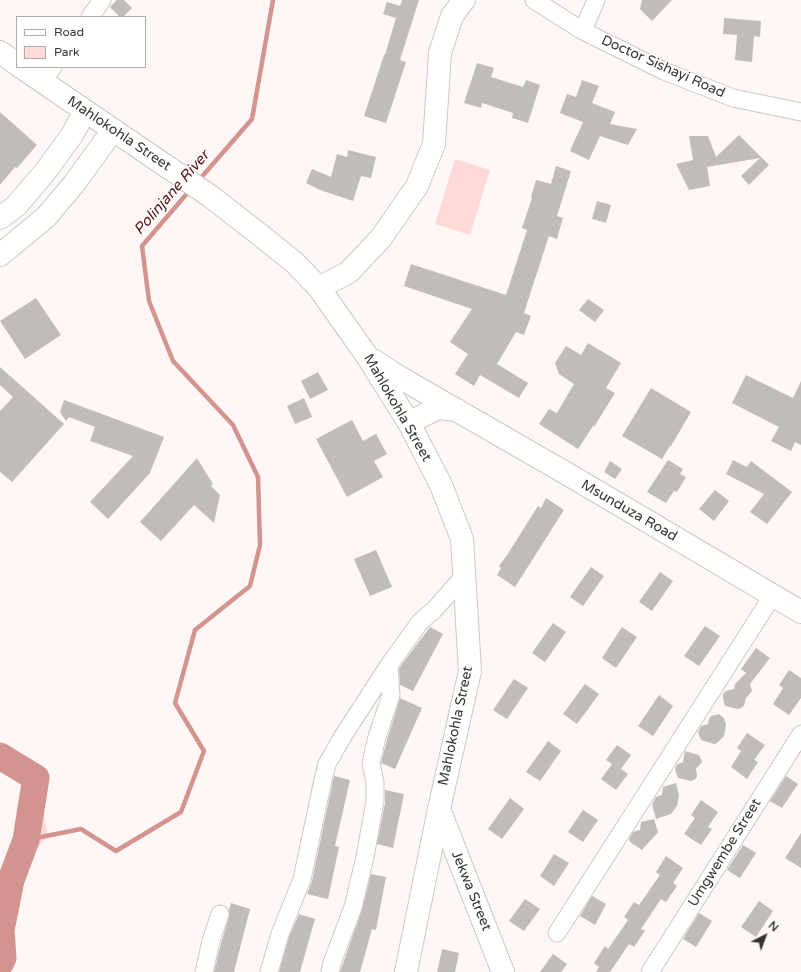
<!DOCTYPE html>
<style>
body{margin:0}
#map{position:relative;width:801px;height:972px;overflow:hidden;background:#fef7f6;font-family:"Varela Round",sans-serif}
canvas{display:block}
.legend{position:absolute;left:16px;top:16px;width:130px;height:52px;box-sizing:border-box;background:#fff;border:1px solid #afadad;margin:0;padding:5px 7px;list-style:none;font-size:12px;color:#363333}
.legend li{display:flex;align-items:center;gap:8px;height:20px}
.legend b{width:20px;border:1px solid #afadad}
.north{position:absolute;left:745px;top:916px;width:40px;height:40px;-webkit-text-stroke:3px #fff;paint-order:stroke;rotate:42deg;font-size:11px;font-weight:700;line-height:16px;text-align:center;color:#363333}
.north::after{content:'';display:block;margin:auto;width:14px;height:18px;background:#363333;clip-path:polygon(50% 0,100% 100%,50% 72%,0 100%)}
</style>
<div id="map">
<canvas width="801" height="972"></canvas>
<ul class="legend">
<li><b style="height:5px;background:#fff"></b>Road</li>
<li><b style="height:11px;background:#fed9d6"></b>Park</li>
</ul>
<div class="north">N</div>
</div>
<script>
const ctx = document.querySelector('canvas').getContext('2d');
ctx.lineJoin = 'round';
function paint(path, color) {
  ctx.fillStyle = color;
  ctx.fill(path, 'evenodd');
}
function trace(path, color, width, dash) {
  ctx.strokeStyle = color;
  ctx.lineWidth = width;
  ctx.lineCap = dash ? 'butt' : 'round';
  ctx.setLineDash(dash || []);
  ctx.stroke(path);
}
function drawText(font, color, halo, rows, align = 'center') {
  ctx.font = font + ' "Varela Round",sans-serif';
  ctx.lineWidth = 3;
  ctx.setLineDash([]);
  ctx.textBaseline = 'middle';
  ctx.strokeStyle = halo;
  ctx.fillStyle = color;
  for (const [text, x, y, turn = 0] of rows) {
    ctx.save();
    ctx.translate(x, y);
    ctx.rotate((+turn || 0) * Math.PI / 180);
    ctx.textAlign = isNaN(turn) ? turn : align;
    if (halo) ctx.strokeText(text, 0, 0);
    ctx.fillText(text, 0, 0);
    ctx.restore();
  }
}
paint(new Path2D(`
 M 455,159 L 490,170 L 470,235 L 435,224 Z
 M 36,778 L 48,835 L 31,856 L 8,900 L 10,860 L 19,794 Z`), '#fed9d6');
trace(new Path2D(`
 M 199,180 L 252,119 L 273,0
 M 26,840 L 81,829 L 116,851 L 181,812 L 204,751 L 175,703 L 195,630 L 250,586 L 260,545 L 258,477 L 233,425 L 173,361 L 149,301 L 142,246 L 190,190`), '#d3948f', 4.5);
trace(new Path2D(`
 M 0,756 L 36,778 L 26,840 L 11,880 L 1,930 L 3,958 L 0,964`), '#d3948f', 27);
paint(new Path2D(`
 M 117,0 L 124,0 L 132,8 L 123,17 L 120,17 L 110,7 Z
 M 402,0 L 419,0 L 400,60 L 406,62 L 386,123 L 364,116 L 384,55 L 385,55 L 396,18 L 383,14 L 387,2 L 400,6 Z
 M 642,0 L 672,0 L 652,21 L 640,9 Z
 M 724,18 L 761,21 L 760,37 L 754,36 L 752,62 L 735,60 L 737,35 L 723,34 Z
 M 477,63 L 494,68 L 491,77 L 523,87 L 526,80 L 540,85 L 528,123 L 512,118 L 513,113 L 482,103 L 481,108 L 464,103 Z
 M 582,80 L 599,86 L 592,103 L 615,112 L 610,124 L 637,129 L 628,145 L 600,136 L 589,160 L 570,151 L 583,122 L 560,113 L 567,94 L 576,97 Z
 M 0,112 L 37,145 L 17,168 L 15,167 L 0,185 Z
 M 739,135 L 769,165 L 749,185 L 741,176 L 760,158 L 707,167 L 710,186 L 689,190 L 676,164 L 693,160 L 689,136 L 708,136 L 716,157 Z
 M 348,150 L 376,157 L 371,178 L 361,176 L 353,201 L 320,190 L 306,183 L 312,169 L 331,177 L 337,154 L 347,157 Z
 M 556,166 L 571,171 L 557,216 L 563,218 L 557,239 L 549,236 L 524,313 L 531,316 L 524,335 L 516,332 L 497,364 L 528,383 L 519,398 L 480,375 L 474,386 L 455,374 L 468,354 L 450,342 L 472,309 L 404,286 L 411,264 L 506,295 L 527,230 L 522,228 L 532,198 L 531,197 L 536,180 L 551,184 Z
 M 597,201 L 611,205 L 606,223 L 592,219 Z
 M 36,298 L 61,335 L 25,359 L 0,321 Z
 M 588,299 L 604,310 L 595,322 L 579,310 Z
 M 588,343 L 621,363 L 606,388 L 615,393 L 594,427 L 593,426 L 578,449 L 539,424 L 549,409 L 557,413 L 574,384 L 559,374 L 555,363 L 566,346 L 581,355 Z
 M 0,367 L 64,424 L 12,482 L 0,472 L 0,411 L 13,397 L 0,385 Z
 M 318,372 L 328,390 L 310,399 L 301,381 Z
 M 746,375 L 793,398 L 801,381 L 801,445 L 795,442 L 791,451 L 771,441 L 779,427 L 732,403 Z
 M 651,388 L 691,412 L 671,446 L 670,446 L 662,459 L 622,436 Z
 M 304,398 L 312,417 L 295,424 L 287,406 Z
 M 64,400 L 164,437 L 150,473 L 108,519 L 90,502 L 133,456 L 90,441 L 95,427 L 69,417 L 66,421 L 60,412 Z
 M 352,420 L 363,441 L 376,434 L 387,454 L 374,461 L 383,477 L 347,497 L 316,439 Z
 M 197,458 L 213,484 L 211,486 L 220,495 L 214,523 L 194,505 L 161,541 L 140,522 Z
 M 668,460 L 683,469 L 680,474 L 686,477 L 677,492 L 674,491 L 666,503 L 647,492 Z
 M 733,460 L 747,467 L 751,461 L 792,492 L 767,524 L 750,512 L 764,494 L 726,474 Z
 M 610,461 L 622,469 L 615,479 L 604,472 Z
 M 715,490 L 729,501 L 714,521 L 699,509 Z
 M 546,498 L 564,510 L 515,587 L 497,575 L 501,568 L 499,566 L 507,555 L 538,506 L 541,508 Z
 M 376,550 L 392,587 L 370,596 L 354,559 Z
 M 591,567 L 604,576 L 583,606 L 570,597 Z
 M 660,572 L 673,581 L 652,611 L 639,602 Z
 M 553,623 L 566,632 L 545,662 L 532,653 Z
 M 705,626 L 720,636 L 699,666 L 684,656 Z
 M 430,627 L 443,634 L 413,691 L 400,685 L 399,669 L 402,664 Z
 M 622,627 L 637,637 L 616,668 L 602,658 Z
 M 756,648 L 770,658 L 750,684 L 752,691 L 746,698 L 744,706 L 741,708 L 738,709 L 725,706 L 723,698 L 723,694 L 726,691 L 734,689 L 735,684 L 746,673 L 741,669 Z
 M 789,670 L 801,678 L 801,698 L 789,715 L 773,704 L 783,688 L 779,685 Z
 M 514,679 L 528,688 L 507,719 L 493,710 Z
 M 585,684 L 599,694 L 577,724 L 563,714 Z
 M 659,695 L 673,706 L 653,736 L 638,726 Z
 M 400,698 L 422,708 L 395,769 L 381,763 L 387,740 Z
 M 719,714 L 724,718 L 726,725 L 724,736 L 717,743 L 714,744 L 701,740 L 698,732 L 701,726 L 708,724 L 709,719 L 711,716 Z
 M 747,733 L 765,745 L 754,760 L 758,762 L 747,779 L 731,767 L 741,751 L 737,748 Z
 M 548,741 L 561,751 L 540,781 L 526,772 Z
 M 617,745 L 631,755 L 621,769 L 628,774 L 616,790 L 601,779 L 612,764 L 606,760 Z
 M 685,751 L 699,755 L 702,762 L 696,769 L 697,774 L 697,777 L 694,780 L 691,781 L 678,778 L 675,770 L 676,766 L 678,764 L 683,762 Z
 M 334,776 L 350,780 L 335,846 L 339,847 L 328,899 L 307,894 L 312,881 Z
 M 786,776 L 798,784 L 782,808 L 770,801 Z
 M 676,783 L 679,795 L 677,806 L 671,814 L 656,819 L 652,804 L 656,797 L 662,795 L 663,787 Z
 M 385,790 L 404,794 L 393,848 L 377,844 L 385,803 Z
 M 510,798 L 524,809 L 502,839 L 488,829 Z
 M 701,800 L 718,812 L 708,827 L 712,829 L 701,845 L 684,834 L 695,818 L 691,815 Z
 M 583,810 L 598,820 L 583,842 L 568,832 Z
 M 654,819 L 658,832 L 642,850 L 630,842 L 629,839 L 633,832 L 640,830 L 641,822 Z
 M 801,833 L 801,868 L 785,858 Z
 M 743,845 L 756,853 L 740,878 L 727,870 Z
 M 554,854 L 569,863 L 554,886 L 540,876 Z
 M 666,856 L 683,868 L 673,883 L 677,886 L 666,902 L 661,899 L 641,929 L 645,931 L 634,947 L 629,944 L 610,972 L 596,972 L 599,967 L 594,963 L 605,946 L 608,949 L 628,920 L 624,917 L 634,902 L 639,905 L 660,875 L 656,872 Z
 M 371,874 L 386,877 L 376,930 L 372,929 L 360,972 L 340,972 L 342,966 L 362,910 Z
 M 592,896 L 606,904 L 595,925 L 580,916 Z
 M 525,899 L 540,909 L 524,931 L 509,921 Z
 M 759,901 L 773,911 L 756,937 L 741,927 Z
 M 231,903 L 250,909 L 234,972 L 214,972 L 221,944 L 229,917 L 229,910 Z
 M 699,913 L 712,921 L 696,947 L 683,939 Z
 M 299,914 L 315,919 L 300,972 L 279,972 L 289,937 Z
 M 442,949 L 459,953 L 455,972 L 437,972 Z
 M 553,954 L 567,964 L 561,972 L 540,972 Z`), '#c1bbba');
const street = new Path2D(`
 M 534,0 L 583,31 L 664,71 L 733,98 L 801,112
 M 90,17 L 102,0
 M 583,31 L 596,0
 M 42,82 L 53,67
 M 557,933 L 773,595
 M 204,972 L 211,941 L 220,914
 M 269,972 L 280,934 L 302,879 L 323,780 L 327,764 L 343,736 L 389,665 L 420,622 L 434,610 L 464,576
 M 330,972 L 332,963 L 353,907 L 365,857 L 375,801 L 375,782 L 371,763 L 377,737 L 391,695 L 389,665
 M 650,972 L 801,734`);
const secondary = new Path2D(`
 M 0,52 L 17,64
 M 21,67 L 210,196 L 264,238 L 295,263 L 319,288 L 367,356 L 409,423 L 441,485 L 462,539 L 470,671 L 439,809 L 406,972
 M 0,218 L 16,206 L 45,172 L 72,135 L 85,111
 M 0,255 L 46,217 L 74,184 L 113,130
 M 319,288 L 349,272 L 381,238 L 417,186 L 434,144 L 440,53 L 452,16 L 464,0
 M 373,360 L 399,377 L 576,479 L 801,612
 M 409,423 L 418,418 L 438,408 L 457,410
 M 439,809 L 503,972`);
trace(street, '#cdc7c6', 19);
trace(secondary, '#cdc7c6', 24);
trace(street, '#fff', 17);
trace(secondary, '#fff', 22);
drawText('14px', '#363333', '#fff', [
 ["Doctor Sishayi Road",663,67,24],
 ["Mahlokohla Street",119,134,34],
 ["Mahlokohla Street",397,408,60],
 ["Msunduza Road",629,511,30],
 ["Mahlokohla Street",456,726,-78],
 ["Umgwembe Street",725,853,-58],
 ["Jekwa Street",471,891,68]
]);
drawText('italic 15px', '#5b1013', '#fff', [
 ["Polinjane River",172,193,-49]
]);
</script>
